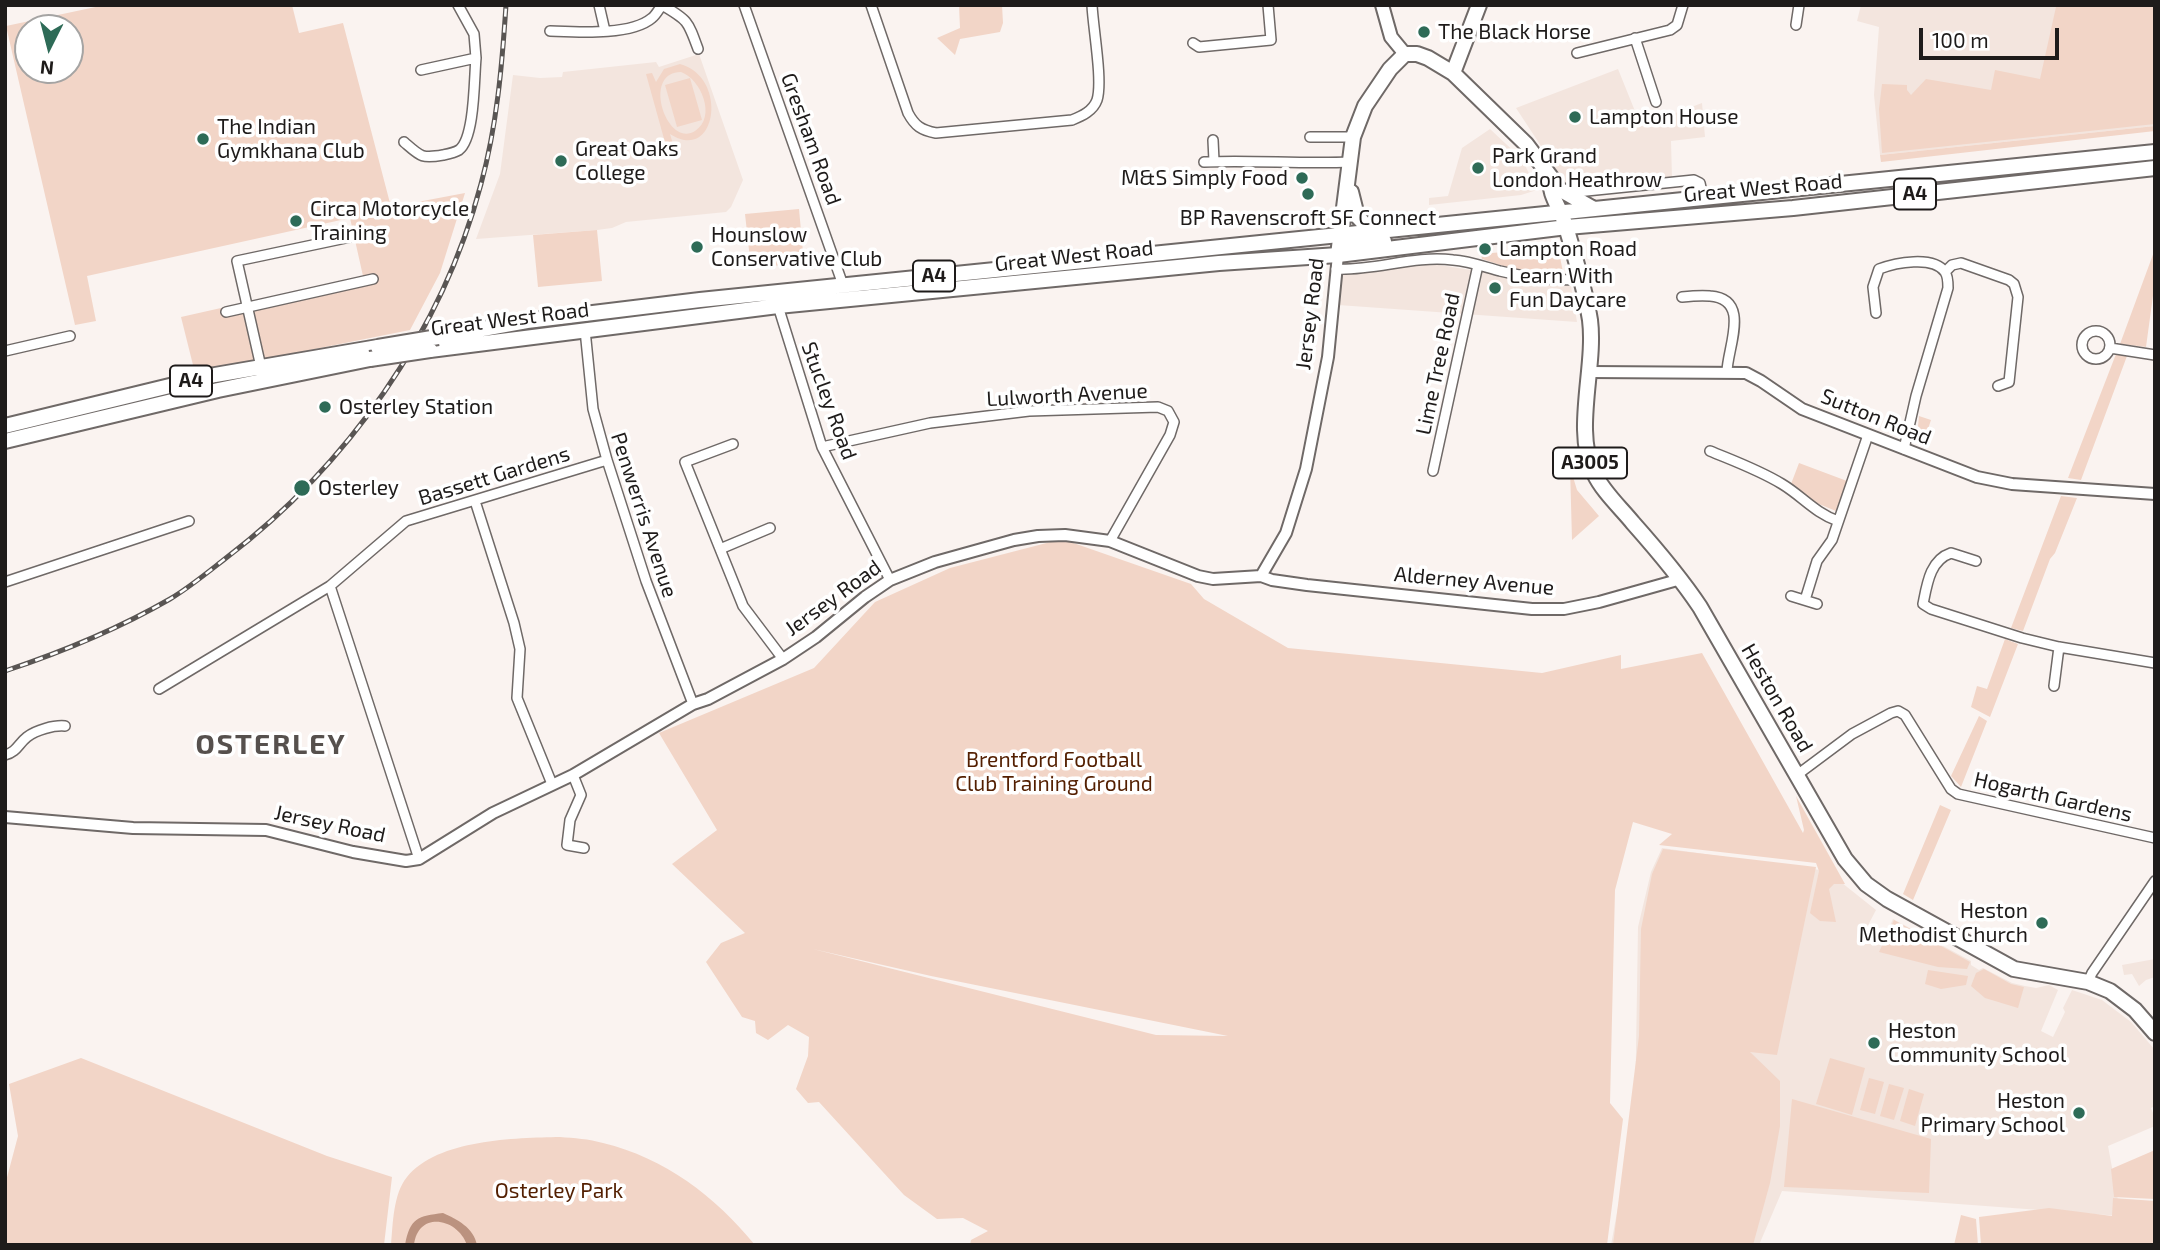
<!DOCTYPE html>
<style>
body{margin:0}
#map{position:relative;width:2160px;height:1250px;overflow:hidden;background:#faf3f0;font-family:"Exo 2",sans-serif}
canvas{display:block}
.frame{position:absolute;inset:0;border:7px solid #1e1b1a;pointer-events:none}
.north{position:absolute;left:14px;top:14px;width:70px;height:70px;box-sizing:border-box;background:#fff;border:2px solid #a5a4a3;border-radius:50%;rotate:186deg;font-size:19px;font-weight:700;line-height:28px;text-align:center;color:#1e1b1a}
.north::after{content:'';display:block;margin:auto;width:24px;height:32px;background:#2e6b57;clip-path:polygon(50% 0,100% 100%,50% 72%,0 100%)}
.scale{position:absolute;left:1919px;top:28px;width:140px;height:32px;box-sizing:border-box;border:4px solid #1e1b1a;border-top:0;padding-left:9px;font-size:21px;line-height:24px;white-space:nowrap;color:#1e1b1a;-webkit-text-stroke:5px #fff;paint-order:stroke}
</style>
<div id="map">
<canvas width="2160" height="1250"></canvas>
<div class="frame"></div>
<div class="north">N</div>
<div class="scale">100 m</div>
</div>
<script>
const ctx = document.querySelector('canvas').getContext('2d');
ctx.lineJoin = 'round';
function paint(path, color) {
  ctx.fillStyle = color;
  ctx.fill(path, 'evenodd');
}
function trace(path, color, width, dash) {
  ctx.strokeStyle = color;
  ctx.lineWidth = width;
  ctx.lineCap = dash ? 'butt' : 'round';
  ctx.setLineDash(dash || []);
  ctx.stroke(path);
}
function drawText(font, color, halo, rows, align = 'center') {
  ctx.font = font + ' "Exo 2",sans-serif';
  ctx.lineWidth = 7;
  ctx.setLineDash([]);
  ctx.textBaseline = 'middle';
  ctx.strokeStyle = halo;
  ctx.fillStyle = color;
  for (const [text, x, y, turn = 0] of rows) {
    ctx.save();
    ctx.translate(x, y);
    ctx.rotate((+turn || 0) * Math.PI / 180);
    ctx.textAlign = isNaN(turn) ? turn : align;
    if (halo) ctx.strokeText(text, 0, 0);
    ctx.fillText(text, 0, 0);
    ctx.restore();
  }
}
paint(new Path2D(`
 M 1861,5 L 2155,5 L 2155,126 L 1880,155 L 1874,95 L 1879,27 L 1857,21 Z
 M 699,54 L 743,180 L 731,207 L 726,212 L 626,222 L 612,228 L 597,230 L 476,239 L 500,174 L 513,75 L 540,78 L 562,77 L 563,72 L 656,62 L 659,67 Z
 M 1618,69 L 1641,126 L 1702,103 L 1705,137 L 1671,141 L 1672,178 L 1572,188 L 1564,181 L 1516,108 Z
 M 1490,129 L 1522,159 L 1537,190 L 1521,195 L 1429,205 L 1429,198 L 1448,196 L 1462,148 Z
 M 1433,264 L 1571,286 L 1577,322 L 1338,305 L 1341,273 Z
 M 1662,848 L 1827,871 L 1876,910 L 1864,933 L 1882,942 L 1893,919 L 1971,961 L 1971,965 L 1979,970 L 1983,968 L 2012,983 L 2025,986 L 2036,988 L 2049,985 L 2058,990 L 2041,1031 L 2053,1037 L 2065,1012 L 2063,1008 L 2072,990 L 2102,1000 L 2131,1022 L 2155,1050 L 2155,1106 L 2151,1108 L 2155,1118 L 2155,1126 L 2108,1146 L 2121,1216 L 1782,1191 L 1759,1245 L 1611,1245 L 1635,1114 L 1638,927 L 1651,872 Z
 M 2155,959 L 2155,977 L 2146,980 L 2139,986 L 2132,974 L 2124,975 L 2122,965 Z`), '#f3e5de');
paint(new Path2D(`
 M 105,5 L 292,5 L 299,33 L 343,23 L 391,207 L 465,193 L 440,273 L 410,330 L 195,373 L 181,317 L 363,276 L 350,218 L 87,276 L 96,321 L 75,325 L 6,26 ZM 28,28 L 70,28 L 70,70 L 28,70 Z
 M 959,5 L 1002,5 L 1003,23 L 1000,32 L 960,39 L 955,55 L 937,38 L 960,28 Z
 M 2060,5 L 2155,5 L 2155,124 L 1882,153 L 1879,109 L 1882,84 L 1907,85 L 1907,90 L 1911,95 L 1926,79 L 1991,90 L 1995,70 L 2040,79 L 2056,7 Z
 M 680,64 C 729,77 717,164 670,134 L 673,144 L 666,146 L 646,74 L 652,73 L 656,82 L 664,69 ZM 681,72 C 701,79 717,117 695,131 C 667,149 641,72 681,72 Z
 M 690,78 L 702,120 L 677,127 L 665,85 Z
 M 2155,126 L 2155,131 L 1881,162 L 1880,155 Z
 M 799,209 L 804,263 L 751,268 L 745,214 Z
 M 597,230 L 602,281 L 538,287 L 533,235 Z
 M 1558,247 L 1563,272 L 1512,269 L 1482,259 L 1481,254 Z
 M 2155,249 L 2155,281 L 2146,347 L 2120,344 Z
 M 2116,354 L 2127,356 L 2081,480 L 2068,478 Z
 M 1919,416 L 1931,420 L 1922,447 L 1917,437 Z
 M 1799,463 L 1847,481 L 1836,511 L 1814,502 L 1791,484 Z
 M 1570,467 L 1577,490 L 1599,516 L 1572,540 Z
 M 2061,496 L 2077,498 L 2055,553 L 2050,559 L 2023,631 L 2011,628 Z
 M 1062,539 L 1191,584 L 1204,599 L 1288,648 L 1542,673 L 1621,655 L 1621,669 L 1702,653 L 1803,833 L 1804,830 L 1796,796 L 1845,884 L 1834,884 L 1829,889 L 1836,922 L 1820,921 L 1810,913 L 1819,871 L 1816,863 L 1659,845 L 1672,834 L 1633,822 L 1615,890 L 1610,1103 L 1623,1119 L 1607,1245 L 970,1245 L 971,1240 L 988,1231 L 963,1218 L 937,1219 L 904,1195 L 819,1102 L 808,1103 L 796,1089 L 808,1056 L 809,1037 L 788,1025 L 768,1040 L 756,1033 L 755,1021 L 742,1017 L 706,962 L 721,943 L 745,933 L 672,864 L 717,830 L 659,733 L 814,668 L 875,602 L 950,568 ZM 813,949 L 931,976 L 1228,1036 L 1156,1035 Z
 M 2005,639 L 2018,644 L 1990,717 L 1971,707 L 1977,686 L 1987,689 Z
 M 1979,716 L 1987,721 L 1961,787 L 1951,776 Z
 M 1940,805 L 1951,810 L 1913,900 L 1903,894 Z
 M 1663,849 L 1816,867 L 1777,1055 L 1750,1052 L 1780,1081 L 1780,1126 L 1770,1183 L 1753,1245 L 1613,1245 L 1639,1036 L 1641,929 L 1652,874 Z
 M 1894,920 L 1970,962 L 1967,969 L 1938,967 L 1879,952 Z
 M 1984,969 L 2011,984 L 2024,987 L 2018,1008 L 1985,998 L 1971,986 L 1976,973 Z
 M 1928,970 L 1968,976 L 1966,985 L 1941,989 L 1925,984 Z
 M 81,1058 L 327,1156 L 392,1177 L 384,1245 L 5,1245 L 5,1185 L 18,1136 L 9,1084 Z
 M 1830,1058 L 1865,1068 L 1852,1115 L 1816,1104 Z
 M 1869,1078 L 1884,1082 L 1875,1114 L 1860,1110 Z
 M 1889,1084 L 1904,1088 L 1894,1120 L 1880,1116 Z
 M 1909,1089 L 1924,1094 L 1915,1126 L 1900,1121 Z
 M 1792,1099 L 1931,1139 L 1929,1193 L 1784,1187 Z
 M 560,1137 C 574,1138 589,1139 603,1143 C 665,1158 715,1196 755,1245 L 391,1245 C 393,1224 393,1194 407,1177 C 438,1139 515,1138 560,1137 Z
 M 2155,1150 L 2155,1199 L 2114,1197 L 2111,1169 Z
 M 2113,1198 L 2155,1201 L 2155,1245 L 1981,1245 L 1979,1217 L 2049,1208 L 2112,1216 Z
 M 1961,1215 L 1976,1219 L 1978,1245 L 1954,1245 Z`), '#f2d5c7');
paint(new Path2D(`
 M 443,1213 C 457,1219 474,1228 477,1245 L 467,1245 C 458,1218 418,1210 414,1245 L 405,1245 C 410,1218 418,1216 443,1213 Z`), '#bb927f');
const minor = new Path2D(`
 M 458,5 L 474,34 L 476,58
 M 599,5 L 605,31
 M 662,5 C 688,20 688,21 698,49
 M 744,5 L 843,285
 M 871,5 L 908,113 C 915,126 921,130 936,133 L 1072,120 C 1082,116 1093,111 1097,100 C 1103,81 1093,28 1092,5
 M 1796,25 L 1799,5
 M 550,31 C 576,32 631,36 652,18 C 656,15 659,9 662,5
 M 1635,38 L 1656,102
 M 1193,43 L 1199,47 L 1271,40 L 1268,5
 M 1577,53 L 1670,30 L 1677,25 L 1683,5
 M 1310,137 L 1353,137
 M 1213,140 L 1214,161
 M 404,142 C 420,156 421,159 443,155 C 448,154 454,153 459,150 C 475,138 474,78 476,58 L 421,70
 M 1204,162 C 1253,160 1301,164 1350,162
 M 1567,193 L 1694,180 L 1700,183 L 1703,197
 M 1336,269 C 1375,271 1414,255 1453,260 C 1469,261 1485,267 1500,271 C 1526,277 1554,282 1580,279
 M 1945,272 L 1952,265 L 1961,263 L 2009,280 L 2014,284 L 2018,297 L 2009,382 L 1998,386
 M 1682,297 C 1691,296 1701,295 1710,296 C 1752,299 1727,348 1727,372
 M 778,306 L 822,447 L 890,580
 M 226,312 L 373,279
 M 1876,313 L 1873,287 L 1879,269 C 1895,263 1933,255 1945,272 C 1948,276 1948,283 1948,288 L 1916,396 L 1904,449
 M 585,330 L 593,409 L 607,460 L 646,581 L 693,704
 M2082 345a14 14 0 1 1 28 0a14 14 0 1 1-28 0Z
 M 2110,348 L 2155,355
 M 5,351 L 70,336
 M 261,367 L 237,261 L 360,235
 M 733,444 L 685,462 L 743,606 L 783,659
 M 822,447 L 930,423 L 1029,411 L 1158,407 L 1168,411 L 1174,422 L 1170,435 L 1110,541
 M 1710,451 C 1734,461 1759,470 1782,484 C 1802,496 1815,513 1838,521
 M 1433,471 L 1478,265
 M 475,501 L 514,623 L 520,649 L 517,698 L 552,784
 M 720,549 L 770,528
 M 1976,561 L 1951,553 C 1930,560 1927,584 1923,604 L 1931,609 L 2022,638 L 2059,647 L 2155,663
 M 5,582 L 189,521
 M 330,586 L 419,859
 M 1791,596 L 1817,604
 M 1805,600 L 1817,561 L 1832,540 L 1868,435
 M 2054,686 L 2059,647
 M 159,689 L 330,586 L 406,521 L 607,460
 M 5,755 C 17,752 18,744 27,737 C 36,730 54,725 65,726
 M 573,775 L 581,795 L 570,820 L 567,845 L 584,848
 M 1797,775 L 1852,734 L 1891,713 L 1898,711 L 1905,715 L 1951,789 L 1958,794 L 2155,838
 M 2088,982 L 2092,973 L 2155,881`);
const tertiary = new Path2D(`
 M 1590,372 L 1746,373 L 1761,381 L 1802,409 L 1977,477 L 2012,484 L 2155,494
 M 1261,576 L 1272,580 L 1307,585 L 1532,609 L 1564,609 L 1599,602 L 1681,579
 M 5,817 L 133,828 L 266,830 L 353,852 L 406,861 L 419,859 L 493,813 L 573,775 L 693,704 L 708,699 L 783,659 L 816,637 L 865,597 L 890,580 L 935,562 L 1014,540 L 1038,536 L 1065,535 L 1110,541 L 1198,576 L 1213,579 L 1261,576 L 1286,533 L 1306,469 L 1328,357 L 1338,255`);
const secondary = new Path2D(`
 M 1382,5 L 1391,37 L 1405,54`);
const primary = new Path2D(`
 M 1405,54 L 1417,54 L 1428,58 L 1453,73 L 1526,144 L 1556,184
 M 1453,73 L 1479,5
 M 1550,177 C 1549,197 1561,208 1566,227 C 1575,257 1585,289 1590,320 C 1596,367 1573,431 1594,473 C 1603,492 1620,507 1633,523 C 1657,550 1680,577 1700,607 L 1845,859 L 1866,884 L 1887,899 L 2014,969 L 2088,982 L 2110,991 L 2135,1010 L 2155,1033
 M 1351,192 L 1357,216 L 1371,231
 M 1338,255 L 1353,137 L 1365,106 L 1390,69 L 1405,54`);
const trunk = new Path2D(`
 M 1559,189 L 1594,209
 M 1341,237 L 1350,242 L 1384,241
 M 438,337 L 527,321 L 700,300 L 2155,152
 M 430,350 L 778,306 L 1219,263 L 1338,255 L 1567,227 L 1793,208 L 2155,168
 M 5,426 L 215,375 L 378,347
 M 5,441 L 218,390 L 370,359`);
trace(minor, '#6f6967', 12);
trace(tertiary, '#6f6967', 14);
trace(secondary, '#6f6967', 16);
trace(primary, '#6f6967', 18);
trace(trunk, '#6f6967', 18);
trace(minor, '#fff', 9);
trace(tertiary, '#fff', 10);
trace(secondary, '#fff', 12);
trace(primary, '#fff', 14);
trace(trunk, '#fff', 14);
const rail = new Path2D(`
 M 5,671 C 62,652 118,629 170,599 C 190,587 208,572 226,558 C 347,466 442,332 481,184 C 497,125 502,66 506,5`);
trace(rail, '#595553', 5);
trace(rail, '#fff', 2.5, [8]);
const trunkBridge = new Path2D(`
 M 378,347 L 438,337
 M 370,359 L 430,350`);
trace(trunkBridge, '#6f6967', 18, []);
trace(trunkBridge, '#fff', 14);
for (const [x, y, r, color] of [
 [1424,32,7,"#2e6b57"],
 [1575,117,7,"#2e6b57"],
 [203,139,7,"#2e6b57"],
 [561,161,7,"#2e6b57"],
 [1478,168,7,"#2e6b57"],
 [1302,178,7,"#2e6b57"],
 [1308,194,7,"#2e6b57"],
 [296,221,7,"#2e6b57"],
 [697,247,7,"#2e6b57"],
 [1485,249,7,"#2e6b57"],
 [1495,288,7,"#2e6b57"],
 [325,407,7,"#2e6b57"],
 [302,488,9,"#2e6b57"],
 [2042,923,7,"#2e6b57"],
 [1874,1043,7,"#2e6b57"],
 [2079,1113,7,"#2e6b57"]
]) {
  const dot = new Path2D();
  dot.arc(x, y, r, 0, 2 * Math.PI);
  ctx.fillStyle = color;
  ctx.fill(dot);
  trace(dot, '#fff', 2.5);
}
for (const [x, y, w] of [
 [1915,194,42],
 [934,276,42],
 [191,381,42],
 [1590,463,74]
]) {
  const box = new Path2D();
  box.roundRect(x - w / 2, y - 15.5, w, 31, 5);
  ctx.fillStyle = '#fff';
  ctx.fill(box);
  trace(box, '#1e1b1a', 2);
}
drawText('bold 19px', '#1e1b1a', null, [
 ["A4",1915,194],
 ["A4",934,276],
 ["A4",191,381],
 ["A3005",1590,463]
]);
drawText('21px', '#1e1b1a', '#fff', [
 ["The Black Horse",1438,32],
 ["Lampton House",1589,117],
 ["The Indian",217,127],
 ["Gymkhana Club",217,151],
 ["Great Oaks",575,149],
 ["College",575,173],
 ["Park Grand",1492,156],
 ["London Heathrow",1492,180],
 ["M&S Simply Food",1288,178,"right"],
 ["Circa Motorcycle",310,209],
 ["Training",310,233],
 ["BP Ravenscroft SF Connect",1308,218,"center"],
 ["Hounslow",711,235],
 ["Conservative Club",711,259],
 ["Lampton Road",1499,249],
 ["Learn With",1509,276],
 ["Fun Daycare",1509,300],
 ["Osterley Station",339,407],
 ["Osterley",318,488],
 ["Heston",2028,911,"right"],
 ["Methodist Church",2028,935,"right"],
 ["Heston",1888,1031],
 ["Community School",1888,1055],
 ["Heston",2065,1101,"right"],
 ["Primary School",2065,1125,"right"]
], 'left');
drawText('21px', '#1e1b1a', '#fff', [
 ["Gresham Road",811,139,70],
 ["Great West Road",1763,188,-5],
 ["Great West Road",1074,256,-6],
 ["Jersey Road",1310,314,-83],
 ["Great West Road",510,319,-7],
 ["Lime Tree Road",1438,364,-78],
 ["Lulworth Avenue",1067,395,-3],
 ["Stucley Road",829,401,70],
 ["Sutton Road",1876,417,22],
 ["Bassett Gardens",494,476,-17],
 ["Penwerris Avenue",644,515,72],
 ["Alderney Avenue",1474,581,5],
 ["Jersey Road",833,598,-36],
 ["Heston Road",1777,698,60],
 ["Hogarth Gardens",2053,797,13],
 ["Jersey Road",330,824,12]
]);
drawText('21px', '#531f01', '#fff', [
 ["Brentford Football",1054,760],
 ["Club Training Ground",1054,784],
 ["Osterley Park",559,1191]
]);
ctx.letterSpacing = '2px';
drawText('bold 28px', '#56504d', '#fff', [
 ["OSTERLEY",271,745]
]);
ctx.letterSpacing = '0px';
</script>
